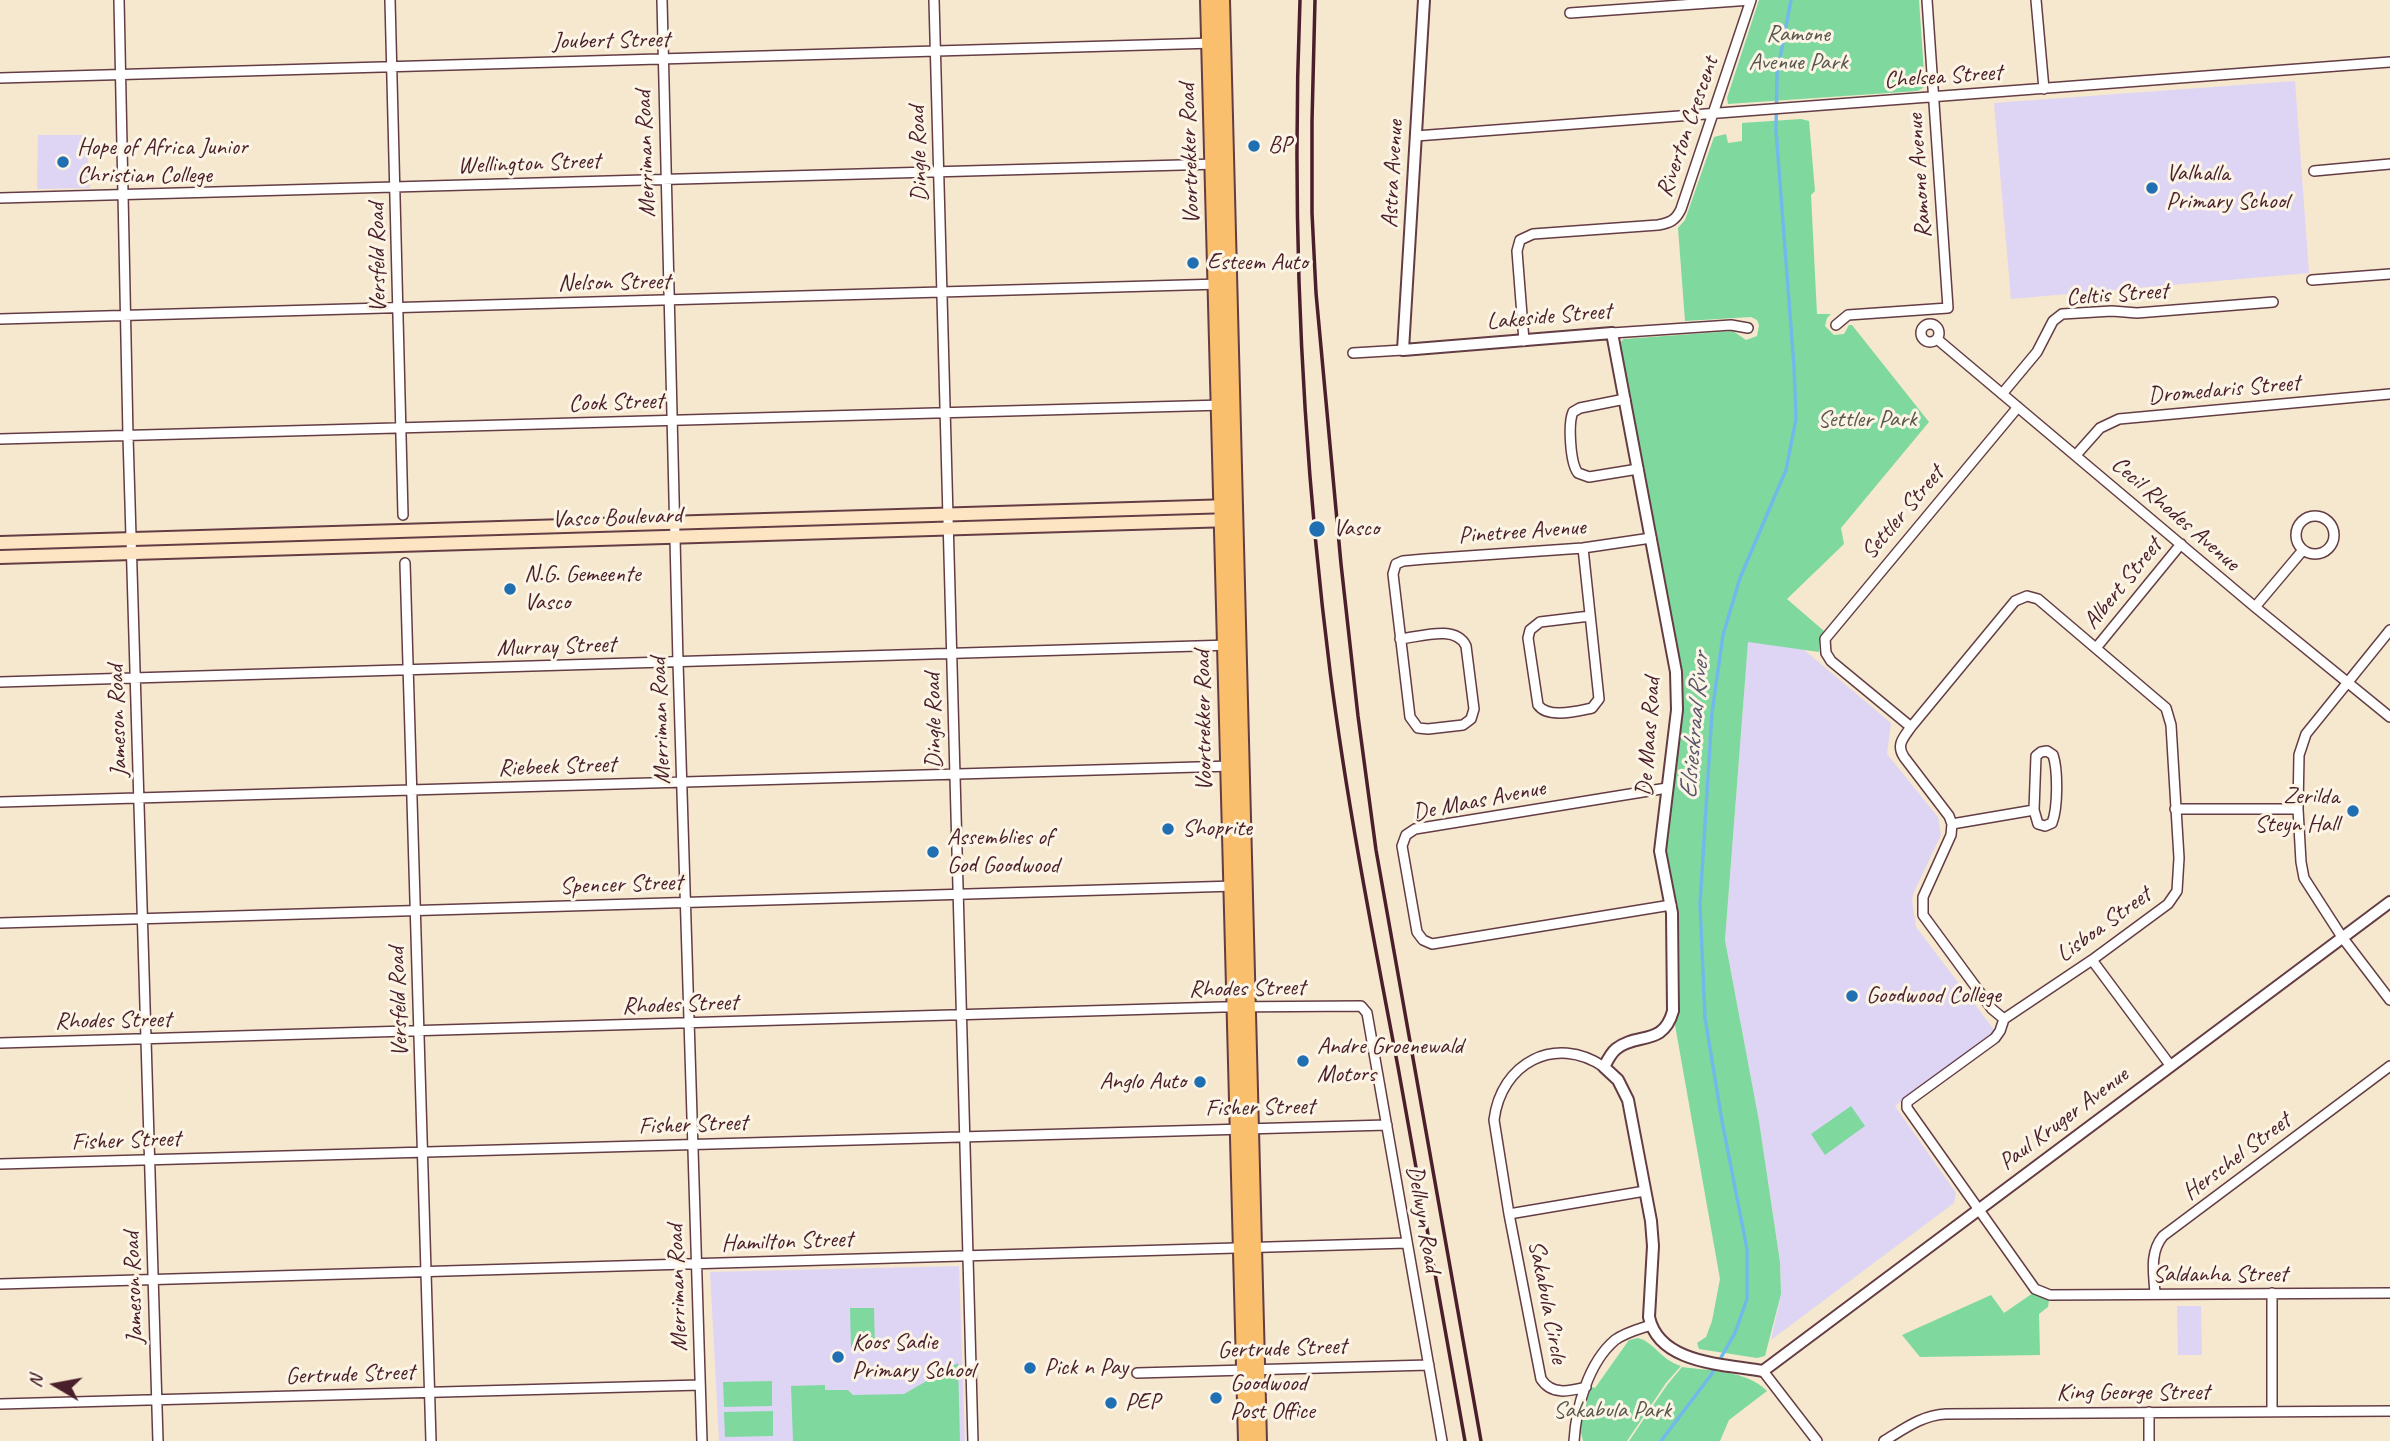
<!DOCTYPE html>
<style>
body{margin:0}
#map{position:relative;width:2390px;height:1441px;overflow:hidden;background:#f6e7cf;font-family:Caveat,sans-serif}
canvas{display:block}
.north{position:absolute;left:21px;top:1350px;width:70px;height:70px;-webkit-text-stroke:5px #fcf5e5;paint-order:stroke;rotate:280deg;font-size:19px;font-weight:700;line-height:28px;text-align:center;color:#4a1f2b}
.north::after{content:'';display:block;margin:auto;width:24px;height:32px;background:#4a1f2b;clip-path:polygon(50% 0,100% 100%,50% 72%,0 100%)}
</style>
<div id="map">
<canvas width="2390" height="1441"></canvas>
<div class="north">N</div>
</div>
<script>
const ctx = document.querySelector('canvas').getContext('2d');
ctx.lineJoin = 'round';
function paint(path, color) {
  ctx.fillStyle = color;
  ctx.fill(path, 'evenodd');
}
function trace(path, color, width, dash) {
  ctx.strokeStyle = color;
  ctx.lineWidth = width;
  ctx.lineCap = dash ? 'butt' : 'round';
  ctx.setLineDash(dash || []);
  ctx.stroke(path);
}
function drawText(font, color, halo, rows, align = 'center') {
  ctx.font = font + ' Caveat,sans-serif';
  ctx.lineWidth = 6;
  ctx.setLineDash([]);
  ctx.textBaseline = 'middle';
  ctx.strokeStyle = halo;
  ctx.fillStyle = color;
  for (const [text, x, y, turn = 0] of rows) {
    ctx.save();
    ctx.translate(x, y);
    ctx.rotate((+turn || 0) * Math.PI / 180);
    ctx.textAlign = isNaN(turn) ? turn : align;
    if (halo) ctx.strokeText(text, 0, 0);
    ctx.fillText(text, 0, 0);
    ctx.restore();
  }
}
paint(new Path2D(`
 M 2295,81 L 2309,273 L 2011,299 L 1994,103 Z
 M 38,135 L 86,135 L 90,188 L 37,189 Z
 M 1748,641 L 1803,649 L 1891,723 L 1887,754 L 1938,817 L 1941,835 L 1914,892 L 1912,900 L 1916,927 L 1995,1031 L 1895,1106 L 1956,1193 L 1954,1203 L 1771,1340 L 1781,1294 L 1780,1261 L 1759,1121 L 1725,940 Z
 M 959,1266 L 965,1441 L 719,1441 L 710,1272 Z
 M 2177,1306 L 2201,1306 L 2202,1355 L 2178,1355 Z`), '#ded5f5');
paint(new Path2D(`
 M 1759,0 L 1919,0 L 1925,87 L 1917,91 L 1728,104 L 1727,98 Z
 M 1801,119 L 1809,121 L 1815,191 L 1811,195 L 1817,314 L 1831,314 L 1827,318 L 1825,326 L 1834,335 L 1844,334 L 1849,325 L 1852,325 L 1929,422 L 1841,528 L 1844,544 L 1787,599 L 1824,631 L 1819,642 L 1819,652 L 1748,642 L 1725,940 L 1759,1121 L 1780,1262 L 1781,1294 L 1765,1356 L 1757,1358 L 1699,1349 L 1697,1343 L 1706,1337 L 1712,1321 L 1720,1279 L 1675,1025 L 1680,1005 L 1679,914 L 1665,849 L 1682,707 L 1681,667 L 1619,343 L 1624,339 L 1733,331 L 1746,340 L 1757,336 L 1759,325 L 1757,320 L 1751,317 L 1685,321 L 1678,228 L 1685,220 L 1714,137 L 1726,134 L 1728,143 L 1742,141 L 1742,123 Z
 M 1851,1106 L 1865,1126 L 1825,1155 L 1811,1134 Z
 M 2033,1293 L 2049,1300 L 2048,1307 L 2039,1314 L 2040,1355 L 1920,1357 L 1902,1335 L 1991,1295 L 2004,1313 Z
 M 850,1308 L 874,1308 L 875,1349 L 851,1350 Z
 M 1638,1338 C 1654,1342 1661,1360 1681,1366 L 1666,1383 L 1627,1441 L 1583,1441 L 1579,1425 L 1591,1387 L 1595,1388 L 1629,1340 Z
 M 958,1363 L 960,1441 L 793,1441 L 791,1386 L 825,1385 L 825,1390 L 848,1390 L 853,1395 L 904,1394 Z
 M 1682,1367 C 1710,1371 1746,1370 1767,1391 L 1729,1420 L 1720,1441 L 1629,1441 L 1667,1385 Z
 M 772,1381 L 772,1406 L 724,1407 L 723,1382 Z
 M 773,1411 L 773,1436 L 725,1437 L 724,1412 Z`), '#7fd99e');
trace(new Path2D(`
 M 1661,1441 L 1711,1375 L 1735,1333 L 1747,1299 L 1747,1249 L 1722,1121 L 1705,1018 L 1700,904 L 1712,713 L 1723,635 L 1740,578 L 1786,470 L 1796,419 L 1794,367 L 1776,130 L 1777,74 L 1791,0`), '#72b9ea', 3.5);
const minor = new Path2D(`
 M 119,0 L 128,436 L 158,1441
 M 390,0 L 403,515
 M 662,0 L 678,662 L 702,1441
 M 934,0 L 973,1441
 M 2036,0 L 2044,89
 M 1570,13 L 1751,0
 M 0,78 L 1214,43
 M 1416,136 L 2390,62
 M 2314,171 L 2390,164
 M 0,198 L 1217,164
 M 2312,280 L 2390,274
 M 0,319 L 1220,284
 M1921 333a9 9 0 1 1 18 0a9 9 0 1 1-18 0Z
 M 1836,325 L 1848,315 L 1948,308 L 1927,0
 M 1612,333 L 1731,325 L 1748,328
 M 1937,339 L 2255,607 L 2390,717
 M 1524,341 L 1517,251 L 1520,240 L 1533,234 L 1658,225 C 1670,223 1676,220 1681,209 L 1751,0
 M 1353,353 L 1403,350
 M 2002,394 L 2037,352 L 2053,321 L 2062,314 L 2112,311 L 2137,313 L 2273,302
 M 1625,399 L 1580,408 L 1573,412 C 1568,423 1570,463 1578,473 L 1589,477 L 1638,469
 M 0,439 L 1223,405
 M 2076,455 L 2100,428 L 2119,419 L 2390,394
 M2296 535a19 19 0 1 1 38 0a19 19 0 1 1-38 0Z
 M 1583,548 L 1599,699 L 1592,708 C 1577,711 1548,719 1538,705 L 1528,638 L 1530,630 L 1540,622 L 1590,616
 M 405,563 L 431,1441
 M 2255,607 L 2303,550
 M 2390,630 L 2306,734 L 2299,755 L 2298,809 L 2301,862 L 2304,878 L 2342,937 L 2390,1000
 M 1400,639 C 1420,637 1456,624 1466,646 L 1474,709 L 1471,719 L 1463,725 L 1428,729 L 1418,728 L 1410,717 L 1393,574 L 1396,564 L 1403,561 L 1425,559 L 1583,548 L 1651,538
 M 2096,648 L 2181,544
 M 0,682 L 1230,645
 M 1911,727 L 1831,661 L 1826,653 L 1825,639 L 2018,407
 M 2047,751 L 2053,755 C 2058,770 2058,808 2052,823 L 2045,826 L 2038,824 L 2034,810 L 2036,756 L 2041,752 Z
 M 1667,788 L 1415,829 L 1406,835 L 1402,846 L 1417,932 L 1423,940 L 1432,944 L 1671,905
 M 0,802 L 1232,766
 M 2175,809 L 2298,809
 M 1952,824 L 2034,810
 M 0,923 L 1235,886
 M 2092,960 L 2170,1065
 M 2004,1019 L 1992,1009 L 1923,915 L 1923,897 L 1951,835 L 1952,824 L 1949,816 L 1904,757 C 1896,745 1903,738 1911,727 L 2015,601 L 2027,596 L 2038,599 L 2166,708 L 2171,725 L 2179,858 L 2177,891 L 2168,904 L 2092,960 L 2004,1019 L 2000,1031 L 1995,1038 L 1907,1102 L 1907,1108 L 2035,1289 L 2050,1295 L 2390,1293
 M 0,1043 L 1222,1007 L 1361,1006 L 1367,1013 L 1442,1441
 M 0,1164 L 1387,1125
 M 1509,1214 L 1645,1191
 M 0,1284 L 1407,1243
 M 2272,1293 L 2272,1411
 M 2155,1294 C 2154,1274 2149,1253 2163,1236 L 2390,1066
 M 1763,1371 L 1817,1441
 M 1137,1373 L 1429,1365
 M 1586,1387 C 1570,1391 1552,1396 1541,1379 L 1509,1214 L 1494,1120 C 1501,1063 1555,1034 1604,1067
 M 0,1404 L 700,1385
 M 1574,1441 C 1576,1408 1588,1363 1615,1340 C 1626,1332 1639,1329 1651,1325
 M 1884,1441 C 1904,1429 1922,1415 1946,1414 L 2390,1411
 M 2149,1441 L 2149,1412`);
const tertiary = new Path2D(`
 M 1424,0 L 1403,350 L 1612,333 L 1676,672 L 1677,710 L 1660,851 L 1672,913 L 1673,1011 C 1663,1047 1637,1032 1616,1049 C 1611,1053 1607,1061 1604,1067 L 1618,1080 L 1628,1100 L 1651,1221 L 1653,1246 L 1649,1317 C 1659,1364 1724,1364 1763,1371 L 2390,902`);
const secondary = new Path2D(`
 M 0,543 L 1231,506
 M 0,557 L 1231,520`);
const primary = new Path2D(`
 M 1208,0 L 1246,1441
 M 1222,0 L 1259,1441`);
trace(minor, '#643d44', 12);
trace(tertiary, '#643d44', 14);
trace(secondary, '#643d44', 16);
trace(primary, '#643d44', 18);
trace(minor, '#fff', 9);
trace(tertiary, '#fff', 10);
trace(secondary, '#fde5c4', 12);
trace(primary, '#f9bf6c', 14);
trace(new Path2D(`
 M 1300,0 C 1291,225 1302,448 1330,671 C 1347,803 1373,936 1398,1067 C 1421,1192 1442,1316 1465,1441
 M 1315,0 L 1312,121 L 1312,213 L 1316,293 L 1341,564 L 1358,716 L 1376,850 L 1481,1441`), '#4a1f2b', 3.5);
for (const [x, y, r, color] of [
 [1254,146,7,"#1f6fb2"],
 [63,162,7,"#1f6fb2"],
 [2152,188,7,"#1f6fb2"],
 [1193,263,7,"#1f6fb2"],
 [1317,529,9,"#1f6fb2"],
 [510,589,7,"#1f6fb2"],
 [2353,811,7,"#1f6fb2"],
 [1168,829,7,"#1f6fb2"],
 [933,852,7,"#1f6fb2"],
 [1852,996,7,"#1f6fb2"],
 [1303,1061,7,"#1f6fb2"],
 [1200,1082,7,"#1f6fb2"],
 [838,1357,7,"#1f6fb2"],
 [1030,1368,7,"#1f6fb2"],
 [1216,1398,7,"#1f6fb2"],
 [1111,1403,7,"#1f6fb2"]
]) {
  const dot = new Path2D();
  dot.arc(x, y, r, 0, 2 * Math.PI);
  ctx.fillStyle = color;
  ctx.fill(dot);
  trace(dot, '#fcf5e5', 2.5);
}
drawText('24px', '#5a574e', '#fcf5e5', [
 ["Ramone",1798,35],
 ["Avenue Park",1798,63],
 ["Settler Park",1867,420],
 ["Sakabula Park",1612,1411]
]);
drawText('24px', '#4a1f2b', '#fcf5e5', [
 ["Joubert Street",611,41,-1],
 ["Chelsea Street",1943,77,-4],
 ["Riverton Crescent",1688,127,-71],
 ["Merriman Road",646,154,-92],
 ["Dingle Road",919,154,-92],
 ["Voortrekker Road",1190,154,-92],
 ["Wellington Street",529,164,-2],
 ["Astra Avenue",1393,174,-87],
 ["Ramone Avenue",1920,176,-94],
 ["Versfeld Road",378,258,-91],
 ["Nelson Street",614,283,-1],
 ["Celtis Street",2117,295,-4],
 ["Lakeside Street",1549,317,-5],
 ["Dromedaris Street",2224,390,-5],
 ["Cook Street",616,403,-2],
 ["Settler Street",1903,513,-50],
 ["Cecil Rhodes Avenue",2175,514,41],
 ["Vasco Boulevard",617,518,-2],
 ["Pinetree Avenue",1522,532,-4],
 ["Albert Street",2123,584,-51],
 ["Murray Street",556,647,-2],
 ["Jameson Road",118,721,-92],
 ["Merriman Road",661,721,-92],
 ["Dingle Road",934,721,-91],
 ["Voortrekker Road",1204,721,-91],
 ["De Maas Road",1649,737,-86],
 ["Riebeek Street",557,767,-2],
 ["De Maas Avenue",1479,801,-11],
 ["Spencer Street",621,885,-2],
 ["Lisboa Street",2104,925,-36],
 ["Rhodes Street",1247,989,-1],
 ["Versfeld Road",399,1002,-92],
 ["Rhodes Street",680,1005,-2],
 ["Rhodes Street",113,1021,-1],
 ["Fisher Street",1260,1108,-1],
 ["Paul Kruger Avenue",2064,1119,-37],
 ["Fisher Street",693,1125,-2],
 ["Fisher Street",126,1141,-2],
 ["Herschel Street",2237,1157,-37],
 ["Dellwyn Road",1423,1219,80],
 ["Hamilton Street",787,1242,-2],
 ["Saldanha Street",2220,1275],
 ["Jameson Road",134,1288,-92],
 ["Merriman Road",678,1288,-92],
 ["Sakabula Circle",1547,1302,79],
 ["Gertrude Street",1282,1349,-2],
 ["Gertrude Street",350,1375,-2],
 ["King George Street",2133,1393]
]);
drawText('24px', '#4a1f2b', '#fcf5e5', [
 ["BP",1268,146],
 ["Hope of Africa Junior",77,148],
 ["Christian College",77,176],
 ["Valhalla",2166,174],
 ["Primary School",2166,202],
 ["Esteem Auto",1207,263],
 ["Vasco",1333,529],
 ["N.G. Gemeente",524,575],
 ["Vasco",524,603],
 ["Zerilda",2339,797,"right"],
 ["Steyn Hall",2339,825,"right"],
 ["Shoprite",1182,829],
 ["Assemblies of",947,838],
 ["God Goodwood",947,866],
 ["Goodwood College",1866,996],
 ["Andre Groenewald",1317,1047],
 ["Motors",1317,1075],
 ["Anglo Auto",1186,1082,"right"],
 ["Koos Sadie",852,1343],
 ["Primary School",852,1371],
 ["Pick n Pay",1044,1368],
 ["Goodwood",1230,1384],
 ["Post Office",1230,1412],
 ["PEP",1125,1403]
], 'left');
drawText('italic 26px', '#58556e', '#fcf5e5', [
 ["Elsieskraal River",1695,726,-85]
]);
</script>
